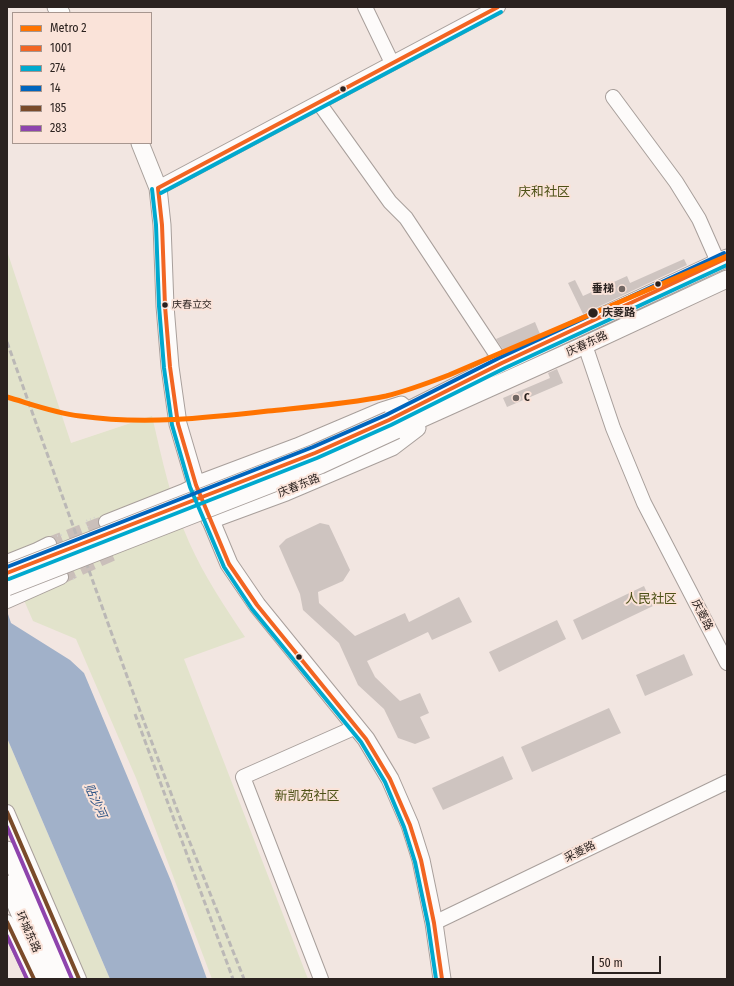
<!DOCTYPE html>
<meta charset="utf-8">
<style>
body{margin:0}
#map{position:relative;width:734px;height:986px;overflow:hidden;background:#f2e6e1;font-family:"Fira Sans Condensed",sans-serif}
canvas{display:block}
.frame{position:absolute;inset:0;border:8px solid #2b221f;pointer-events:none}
.legend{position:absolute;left:12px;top:12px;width:140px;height:132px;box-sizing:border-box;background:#fae3d9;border:1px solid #a7968f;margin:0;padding:5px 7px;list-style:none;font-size:12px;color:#2b221f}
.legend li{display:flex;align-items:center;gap:8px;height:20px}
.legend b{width:20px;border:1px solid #a7968f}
.scale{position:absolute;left:592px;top:956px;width:69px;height:18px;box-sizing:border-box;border:2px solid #2b221f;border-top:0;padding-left:5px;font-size:12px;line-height:14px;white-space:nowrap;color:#2b221f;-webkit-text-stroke:3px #fae3d9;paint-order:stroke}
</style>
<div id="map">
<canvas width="734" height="986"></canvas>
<div class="frame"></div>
<ul class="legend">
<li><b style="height:5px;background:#ff7300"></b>Metro 2</li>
<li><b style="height:5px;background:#f26522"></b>1001</li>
<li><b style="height:5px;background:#00a9ce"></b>274</li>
<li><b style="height:5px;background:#0065bd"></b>14</li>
<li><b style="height:5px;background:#7a4b2a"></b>185</li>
<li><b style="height:5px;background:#8e44ad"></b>283</li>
</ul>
<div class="scale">50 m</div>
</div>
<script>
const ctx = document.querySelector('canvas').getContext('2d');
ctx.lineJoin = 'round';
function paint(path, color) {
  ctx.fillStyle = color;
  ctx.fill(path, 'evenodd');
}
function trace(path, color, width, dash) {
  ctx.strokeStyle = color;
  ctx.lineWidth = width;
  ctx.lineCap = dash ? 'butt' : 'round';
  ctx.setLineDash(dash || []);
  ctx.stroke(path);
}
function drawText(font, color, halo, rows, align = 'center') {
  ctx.font = font + ' "Fira Sans Condensed","Noto Sans SC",sans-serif';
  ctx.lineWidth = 4;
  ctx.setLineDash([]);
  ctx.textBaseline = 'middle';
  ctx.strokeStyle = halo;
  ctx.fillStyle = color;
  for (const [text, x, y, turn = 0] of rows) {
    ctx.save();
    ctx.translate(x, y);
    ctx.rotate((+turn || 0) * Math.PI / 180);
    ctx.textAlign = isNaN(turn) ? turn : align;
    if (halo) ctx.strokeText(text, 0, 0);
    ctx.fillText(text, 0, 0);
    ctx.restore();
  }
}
paint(new Path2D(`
 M 7,251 L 71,443 L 152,416 C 162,459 171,502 189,542 C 204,576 225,607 245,637 L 184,659 L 308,979 L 212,979 L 136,778 L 76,639 L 33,621 L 7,561 Z
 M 7,738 L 110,979 L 79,979 L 40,890 L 7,802 Z`), '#e2e3cb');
paint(new Path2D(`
 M 7,611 L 11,623 L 70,660 L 84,673 L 171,881 L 207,979 L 110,979 L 7,738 Z`), '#a1b1c9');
paint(new Path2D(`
 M 684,259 L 687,265 L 583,314 L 568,283 L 575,280 L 583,296 L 627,276 L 630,283 Z
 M 535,322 L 540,334 L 554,328 L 504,351 L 496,339 Z
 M 486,354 L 489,358 L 461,372 L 460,369 L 487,357 Z
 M 557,369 L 563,383 L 507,407 L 503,398 L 550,378 L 548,373 Z
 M 320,523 L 329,525 L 350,570 L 343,581 L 318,592 L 319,603 L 355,636 L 405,613 L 409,622 L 459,597 L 472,622 L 432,640 L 428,632 L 367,661 L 375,677 L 400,701 L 420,693 L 429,713 L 420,717 L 430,738 L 415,744 L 398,738 L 384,709 L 358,685 L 339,643 L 303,610 L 300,594 L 279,546 L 286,539 Z
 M 644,586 L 653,606 L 582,640 L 573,620 Z
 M 557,620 L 566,639 L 499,672 L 489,652 Z
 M 684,654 L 693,675 L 645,696 L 636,675 Z
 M 609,708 L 621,733 L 532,772 L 521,747 Z
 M 503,756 L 513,779 L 443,810 L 432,788 Z`), '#cec4c0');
trace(new Path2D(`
 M 49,544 L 106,522
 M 61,577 L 112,554`), '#cabfba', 14, [14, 7]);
const minor = new Path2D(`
 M 365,7 L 392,63
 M 613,97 L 676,182 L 699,219 L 718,262
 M 319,103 L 390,202 L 406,218 L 502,363
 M 158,188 L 498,7
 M 585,345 L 613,428 L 644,503 L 727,663
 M 106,522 L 184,491 L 196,485
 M 7,562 L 37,550 L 49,544
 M 7,601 L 61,577
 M 7,812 L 79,979
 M 7,922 L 34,979
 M 434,923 L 727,782
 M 321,979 L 243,777 L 356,727`);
const major = new Path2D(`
 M 56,7 L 61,13
 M 140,143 L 158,188 L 162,225 L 165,306 L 170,367 L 178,424 L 196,485 L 229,564 L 257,605 L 366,739 L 390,779 L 410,825 L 421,860 L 434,923 L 442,979
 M 389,420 L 502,363 L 727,258
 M 396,430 L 585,345 L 727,279
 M 196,485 L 297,447 L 382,411 L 401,405
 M 210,520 L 286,492 L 392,447 L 417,428
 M 7,850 L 64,979
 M 7,884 L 48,979`);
trace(minor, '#a89f9b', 16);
trace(major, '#a89f9b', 19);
trace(new Path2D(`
 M 88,527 L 85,521 L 96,517
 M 57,536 L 61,535 L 63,538
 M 73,579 L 76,578 L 75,574`), '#d3d0cf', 1.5, [1, 3]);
trace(minor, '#fdfbfa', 14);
trace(major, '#fdfbfa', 17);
trace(new Path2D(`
 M 7,342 L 128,679 L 181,820 L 244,979
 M 135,714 L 233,979`), '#bbb8b6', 3, [6, 3]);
const majorBridge = new Path2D(`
 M 7,573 L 315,453 L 389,420
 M 7,587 L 320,465 L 396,430`);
trace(majorBridge, '#a89f9b', 19, []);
trace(majorBridge, '#fdfbfa', 17);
trace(new Path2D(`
 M 158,188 L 162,225 L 165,306 L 170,367 L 178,424 L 196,485 L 229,564 L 257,605 L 366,739 L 390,779 L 410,825 L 421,860 L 434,923 L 442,979
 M 158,188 L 498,7
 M 7,573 L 315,453 L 389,420 L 502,363 L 727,258`), '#f26522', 4);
trace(new Path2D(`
 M 152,189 L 156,225 L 159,306 L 164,368 L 172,425 L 190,487 L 224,567 L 252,609 L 361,742 L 385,782 L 404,827 L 415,862 L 428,924 L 436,979
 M 161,193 L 501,12
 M 9,579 L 317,458 L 391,425 L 505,368 L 727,265`), '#00a9ce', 4);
trace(new Path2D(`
 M 7,567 L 313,447 L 386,415 L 499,358 L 724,253`), '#0065bd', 4);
trace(new Path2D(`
 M 7,812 L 79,979
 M 7,922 L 34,979`), '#7a4b2a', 4);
trace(new Path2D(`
 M 7,827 L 72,979
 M 7,936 L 27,979`), '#8e44ad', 4);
trace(new Path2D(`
 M 7,397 C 31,404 55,413 80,416 C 143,425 206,418 268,411 C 307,407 347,404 386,396 C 407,391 428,383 449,375 L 727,256`), '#ff7300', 5);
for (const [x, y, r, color] of [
 [343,89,3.5,"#2b221f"],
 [658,284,3.5,"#2b221f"],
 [622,289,4,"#716763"],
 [165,305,3.5,"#2b221f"],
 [593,313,5.5,"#2b221f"],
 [516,398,4,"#716763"],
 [299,657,3.5,"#2b221f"]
]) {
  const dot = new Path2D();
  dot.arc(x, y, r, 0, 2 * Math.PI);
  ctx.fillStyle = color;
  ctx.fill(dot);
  trace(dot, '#fae3d9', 1.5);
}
drawText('10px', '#2b221f', '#fae3d9', [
 ["庆春立交",172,305]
], 'left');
drawText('bold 11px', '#2b221f', '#fae3d9', [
 ["垂梯",614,289],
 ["C",524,398,"left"]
], 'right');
drawText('bold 11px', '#2b221f', '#fae3d9', [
 ["庆菱路",602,313]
], 'left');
drawText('11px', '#2b221f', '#fae3d9', [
 ["庆春东路",587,344,-25],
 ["庆春东路",299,486,-22],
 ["庆菱路",702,615,63],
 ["采菱路",580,852,-26],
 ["环城东路",28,932,66]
]);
drawText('italic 12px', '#2d5486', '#fae3d9', [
 ["贴沙河",95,801,66]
]);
drawText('13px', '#4d5116', '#fae3d9', [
 ["庆和社区",544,192],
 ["人民社区",651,599],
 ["新凯苑社区",307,796]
]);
</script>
